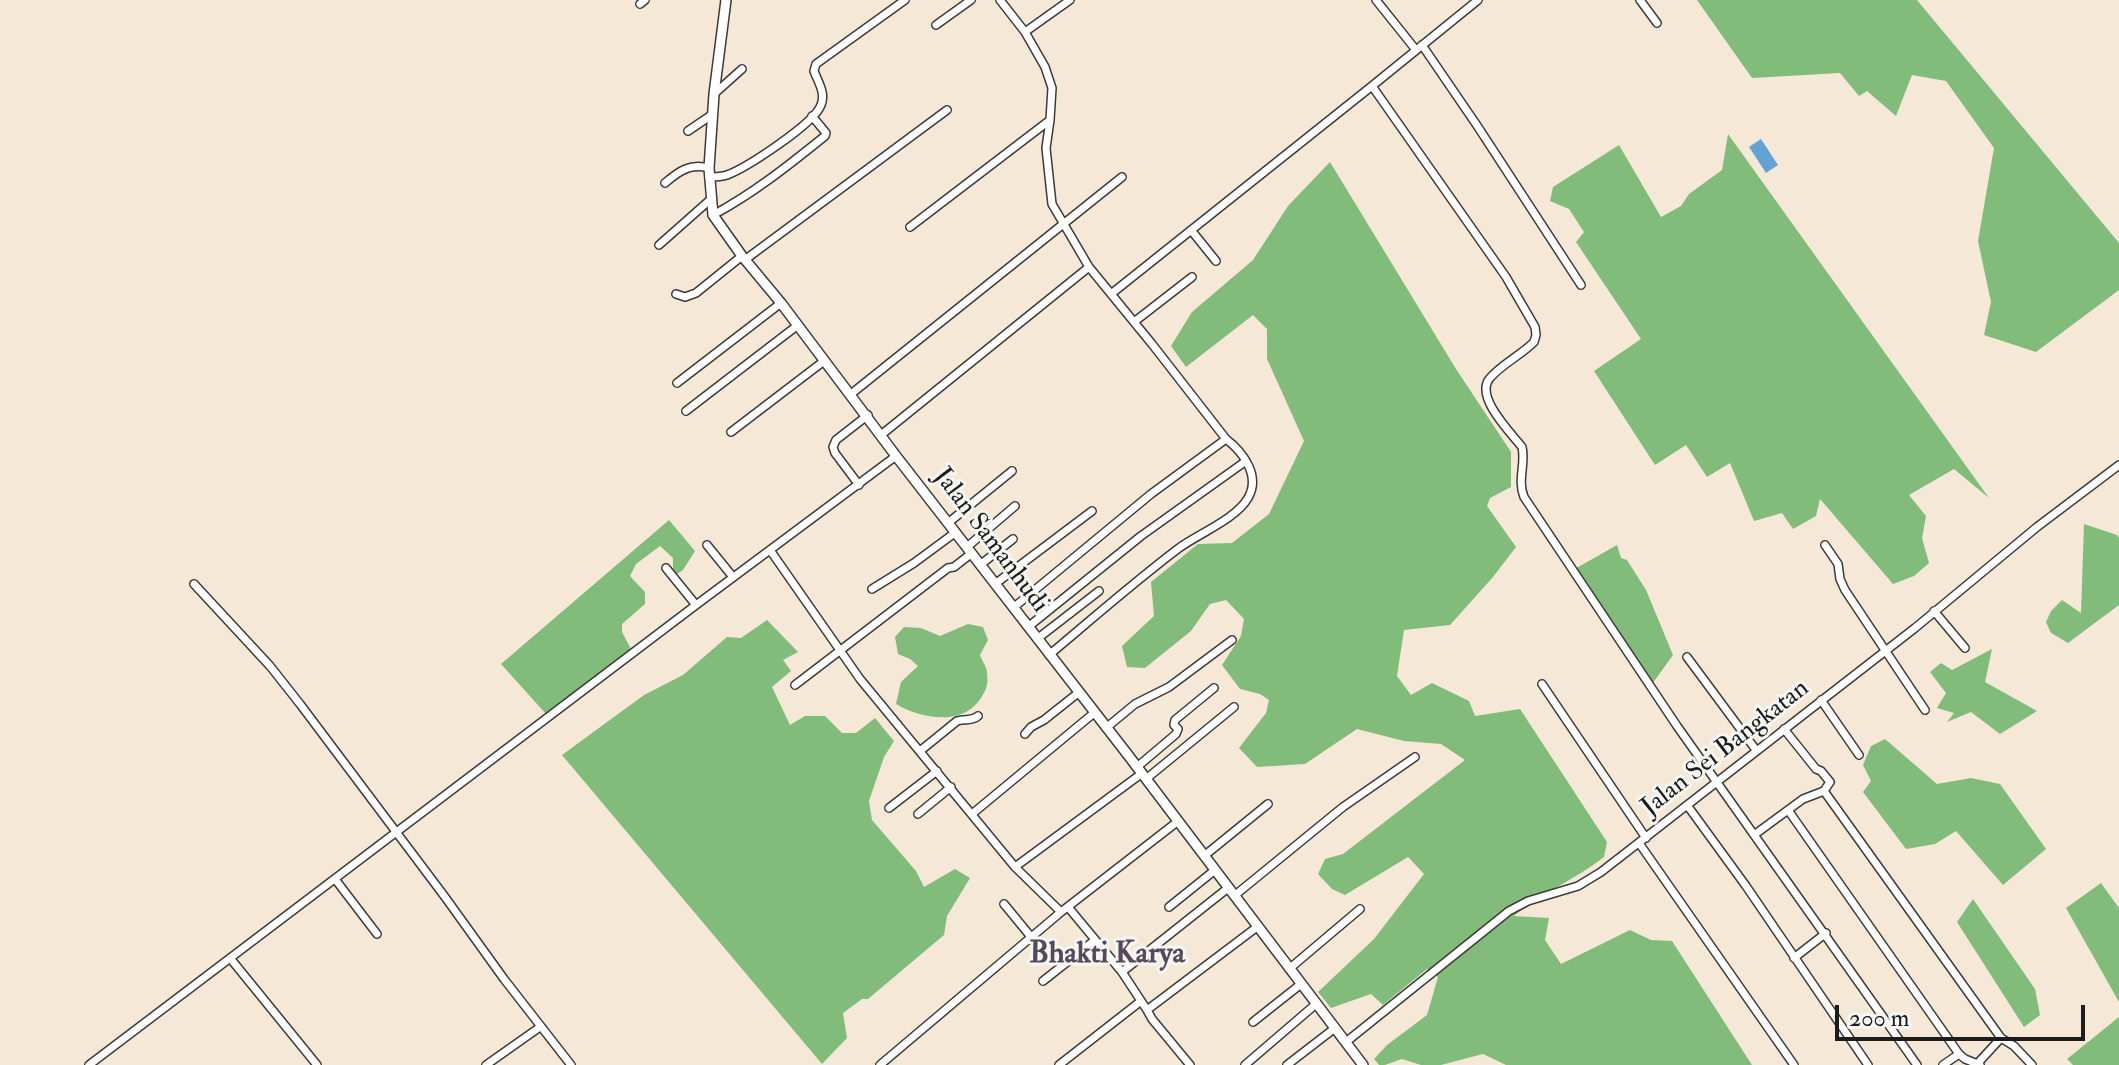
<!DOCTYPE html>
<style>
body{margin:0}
#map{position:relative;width:2119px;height:1065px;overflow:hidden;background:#f5e8d7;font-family:"IM FELL Double Pica",serif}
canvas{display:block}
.scale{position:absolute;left:1835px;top:1005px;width:250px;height:36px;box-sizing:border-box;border:4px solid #1c1c1c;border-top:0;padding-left:10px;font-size:24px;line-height:28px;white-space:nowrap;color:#1c1c1c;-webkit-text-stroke:6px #f6f6f2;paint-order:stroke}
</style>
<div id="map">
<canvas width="2119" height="1065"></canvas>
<div class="scale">200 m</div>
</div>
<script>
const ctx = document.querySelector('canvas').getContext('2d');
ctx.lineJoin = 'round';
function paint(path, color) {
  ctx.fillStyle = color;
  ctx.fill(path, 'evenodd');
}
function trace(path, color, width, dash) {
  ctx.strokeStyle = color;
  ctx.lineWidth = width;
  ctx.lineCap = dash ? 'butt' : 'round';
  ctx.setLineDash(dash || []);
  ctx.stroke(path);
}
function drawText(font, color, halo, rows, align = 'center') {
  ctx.font = font + ' "IM FELL Double Pica",serif';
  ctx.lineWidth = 6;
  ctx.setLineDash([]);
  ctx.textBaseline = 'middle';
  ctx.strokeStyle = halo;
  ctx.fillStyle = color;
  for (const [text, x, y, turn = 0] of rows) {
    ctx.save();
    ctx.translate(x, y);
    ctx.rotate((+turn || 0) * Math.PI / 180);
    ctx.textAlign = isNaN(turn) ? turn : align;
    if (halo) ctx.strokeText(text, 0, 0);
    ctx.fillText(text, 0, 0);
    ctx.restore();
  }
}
paint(new Path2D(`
 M 1697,0 L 1917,0 L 2119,243 L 2119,290 L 2036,352 L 1984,335 L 1991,302 L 1978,241 L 1994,148 L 1946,81 L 1912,75 L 1896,116 L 1867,91 L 1859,96 L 1840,73 L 1752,78 Z
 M 1728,134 L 1989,498 L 1954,469 L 1909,495 L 1926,516 L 1922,538 L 1929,563 L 1914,576 L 1893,584 L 1820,499 L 1816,516 L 1793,529 L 1782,513 L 1754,521 L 1730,463 L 1707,477 L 1686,445 L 1655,465 L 1594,371 L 1641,339 L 1576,242 L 1584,232 L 1569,209 L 1550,201 L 1553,187 L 1619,145 L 1661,217 L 1681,206 L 1689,194 L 1722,170 Z
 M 1330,162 L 1456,369 L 1511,452 L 1511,487 L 1490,498 L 1487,506 L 1516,547 L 1493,577 L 1450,625 L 1404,630 L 1397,676 L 1411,695 L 1432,683 L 1469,701 L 1475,716 L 1520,709 L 1607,842 L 1604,857 C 1576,879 1540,894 1514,916 L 1549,918 L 1545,940 L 1561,964 L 1630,930 L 1651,940 L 1672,941 L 1752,1065 L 1506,1065 L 1483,1054 L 1441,1065 L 1421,1065 L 1402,1059 L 1385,1065 L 1379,1065 L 1374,1059 L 1387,1045 L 1427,1015 L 1438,977 L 1427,969 L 1383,1005 L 1371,994 L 1331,1008 L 1318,992 L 1374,939 L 1424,874 L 1408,857 L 1345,895 L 1332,889 L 1318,874 L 1325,859 L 1343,854 L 1465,760 L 1441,744 L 1404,741 L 1357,729 L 1305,764 L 1257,767 L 1239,748 L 1266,713 L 1269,700 L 1260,694 L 1240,689 L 1222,665 L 1241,636 L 1244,619 L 1226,600 L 1210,604 L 1191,631 L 1145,668 L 1127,667 L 1122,646 L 1154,616 L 1151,582 L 1198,544 L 1232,543 L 1269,514 L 1304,441 L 1267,359 L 1267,329 L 1253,315 L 1186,367 L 1171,346 L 1192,312 L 1253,260 L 1288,206 Z
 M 669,520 L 695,551 L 683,570 L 677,574 L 673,570 L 673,558 L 660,546 L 636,564 L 630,576 L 645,592 L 645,604 L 622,624 L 622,632 L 631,649 L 546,714 L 501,664 Z
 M 2084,524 L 2117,535 L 2119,538 L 2119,605 L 2068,643 L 2051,633 L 2046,622 L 2051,611 L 2062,600 L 2081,613 Z
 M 1617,545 L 1621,558 L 1627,560 L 1646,590 L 1673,655 L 1650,687 L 1573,570 Z
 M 767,620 L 798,652 L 783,660 L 791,671 L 772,687 L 790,725 L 805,716 L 825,716 L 842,733 L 856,733 L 875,718 L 894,741 L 884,757 L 869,801 L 872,820 L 916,871 L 924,887 L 955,869 L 970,878 L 947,916 L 944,935 L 868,999 L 862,999 L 843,1013 L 847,1038 L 822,1064 L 562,755 L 644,695 L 683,675 L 727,637 L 741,638 Z
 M 968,624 L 983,627 L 988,640 L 980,655 C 982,661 987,667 987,673 C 989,685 985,693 978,702 C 959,726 919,718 896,704 L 901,682 L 918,666 L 910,659 L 898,654 L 895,637 L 904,627 L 921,628 L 940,636 Z
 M 1992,649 L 1985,682 L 2037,711 L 2000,734 L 1971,712 L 1947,722 L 1954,713 L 1937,708 L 1946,693 L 1930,672 L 1941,663 L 1952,670 Z
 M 1885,739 L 1937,784 L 1971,778 L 2000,784 L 2046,849 L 2003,885 L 1956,831 L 1935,844 L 1906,849 L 1863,792 L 1871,781 L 1863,765 L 1871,746 Z
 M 2101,883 L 2119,908 L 2119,1002 L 2066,908 Z
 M 1973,899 L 2035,989 L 2040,1015 L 2024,1027 L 1957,922 Z
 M 2119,1017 L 2119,1065 L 2073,1065 L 2067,1059 Z`), '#82bc7a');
paint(new Path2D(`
 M 1761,139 L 1778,165 L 1766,173 L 1749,147 Z`), '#62a2d5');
const minor = new Path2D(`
 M 1000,0 L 1025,32 L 1045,67 L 1052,88 L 1050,120 L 1046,148 L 1052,204 L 1089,267 L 1152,344 L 1226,439 C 1243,452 1261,476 1248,498 C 1236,519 1198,534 1179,548 C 1134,582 1092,619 1049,655
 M 1376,0 L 1416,50
 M 1478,0 L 1372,86 L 1506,277 L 1535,327 L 1536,335 L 1534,342 C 1521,355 1502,364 1490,378 C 1474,396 1510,432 1522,447 C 1526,464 1517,480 1524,497 L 1677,726 L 1917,1065
 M 1640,0 L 1657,23
 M 640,4 L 645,0
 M 936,25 L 971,0
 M 1025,32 L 1070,0
 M 1422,45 L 1478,127 L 1581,285
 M 714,94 L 742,69
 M 688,131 L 713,114
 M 709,177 C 715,177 721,177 727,175 C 746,168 814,124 821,105 C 826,93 818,82 814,71 L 816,64 L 905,0
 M 665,183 C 679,171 690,163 709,168
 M 713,215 C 754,193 789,165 825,136 L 826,133 L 812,116
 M 910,227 L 1050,120
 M 1191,230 L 1216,261
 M 659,245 L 711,199
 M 746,259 L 947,110
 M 676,294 L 685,297 L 696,293 L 742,256
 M 1111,294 L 1372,86
 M 1134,322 L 1192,277
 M 677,383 L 781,303
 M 851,394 L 1122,177
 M 686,411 L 798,325
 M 731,432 L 824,361
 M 881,435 L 1089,267
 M 859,485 L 835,453 L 833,447 L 836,440 L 868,415
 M 948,523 L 1012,471
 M 707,545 L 733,577
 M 1825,545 L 1838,564 L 1840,579 L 1845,590 L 1925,710
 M 967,547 L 1015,506
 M 770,550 L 860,679 L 1015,867 L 1061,912
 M 980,565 L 1013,539
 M 666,568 L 696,605
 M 194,584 L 270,666 L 300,704 L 445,897 L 504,979 L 571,1065
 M 995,584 L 1092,511
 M 872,589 L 914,563 L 956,532
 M 1013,608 L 1151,494 L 1226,439
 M 1934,611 L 1965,648
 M 1028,627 L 1141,536 L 1246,461
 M 1037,639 L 1099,591
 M 1687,657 L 1756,750
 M 1542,684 L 1646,838
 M 795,685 L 948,568 L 954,567 L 972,553
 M 1821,700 L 1859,755
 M 1106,728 L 1135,704 L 1169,687 L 1232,640
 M 1784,729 L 1816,769 L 1821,771 L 1830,782 L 1824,791
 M 1025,734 L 1031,727 L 1044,720 L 1078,693
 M 920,751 L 957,721 C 965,718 971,722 978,716
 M 1137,767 L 1176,734 L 1178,729 L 1174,725 L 1175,720 L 1214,688
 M 1146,779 L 1234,707
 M 1687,805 L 1746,886 L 1868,1065
 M 889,808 L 937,771
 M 1788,810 L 1959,1054 L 1965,1059 L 1980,1065
 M 918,814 L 951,787
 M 972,814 L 1094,713
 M 1754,835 L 1803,799 L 1824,791 L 2001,1038 L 2014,1046 L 2032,1065
 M 1639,843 L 1794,1065
 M 1204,856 L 1268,804
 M 1015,867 L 1141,774
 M 335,879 L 377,934
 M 1234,896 L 1343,807 L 1415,757
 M 1004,904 L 1032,938
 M 1068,907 L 1122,972 L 1147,1010 L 1257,927
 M 1169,907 L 1215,870
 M 230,958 L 317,1065
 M 1794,958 L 1826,933
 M 1289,969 L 1360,909
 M 1122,972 L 1228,888
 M 1043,981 L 1095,940
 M 1147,1010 L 1152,1019 L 1190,1065
 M 1253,1022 L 1301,984
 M 1346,1042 L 1509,911 L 1528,901 L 1578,886 L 1601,872 L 1915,628 L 2037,527 L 2119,465
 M 1978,1063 L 2001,1038
 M 89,1065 L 696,605 L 896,456
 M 486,1065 L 540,1027
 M 880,1065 L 1061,912 L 1177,822
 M 1059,1065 L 1141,1001
 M 1245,1065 L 1316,1004
 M 1287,1065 L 1335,1028
 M 1943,1065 L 1959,1054`);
const tertiary = new Path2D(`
 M 726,0 L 714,94 L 709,168 L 713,215 L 742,256 L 781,303 L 896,456 L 1128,755 L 1363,1065`);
trace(minor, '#3d3b38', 10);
trace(tertiary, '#3d3b38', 12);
trace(minor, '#fff', 7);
trace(tertiary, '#fff', 9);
drawText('26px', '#1c1c1c', '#f6f6f2', [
 ["Jalan Samanhudi",990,541,53],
 ["Jalan Sei Bangkatan",1726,749,-38]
]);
drawText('bold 30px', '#554a5b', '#f6f6f2', [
 ["Bhakti Karya",1107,956]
]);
</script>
